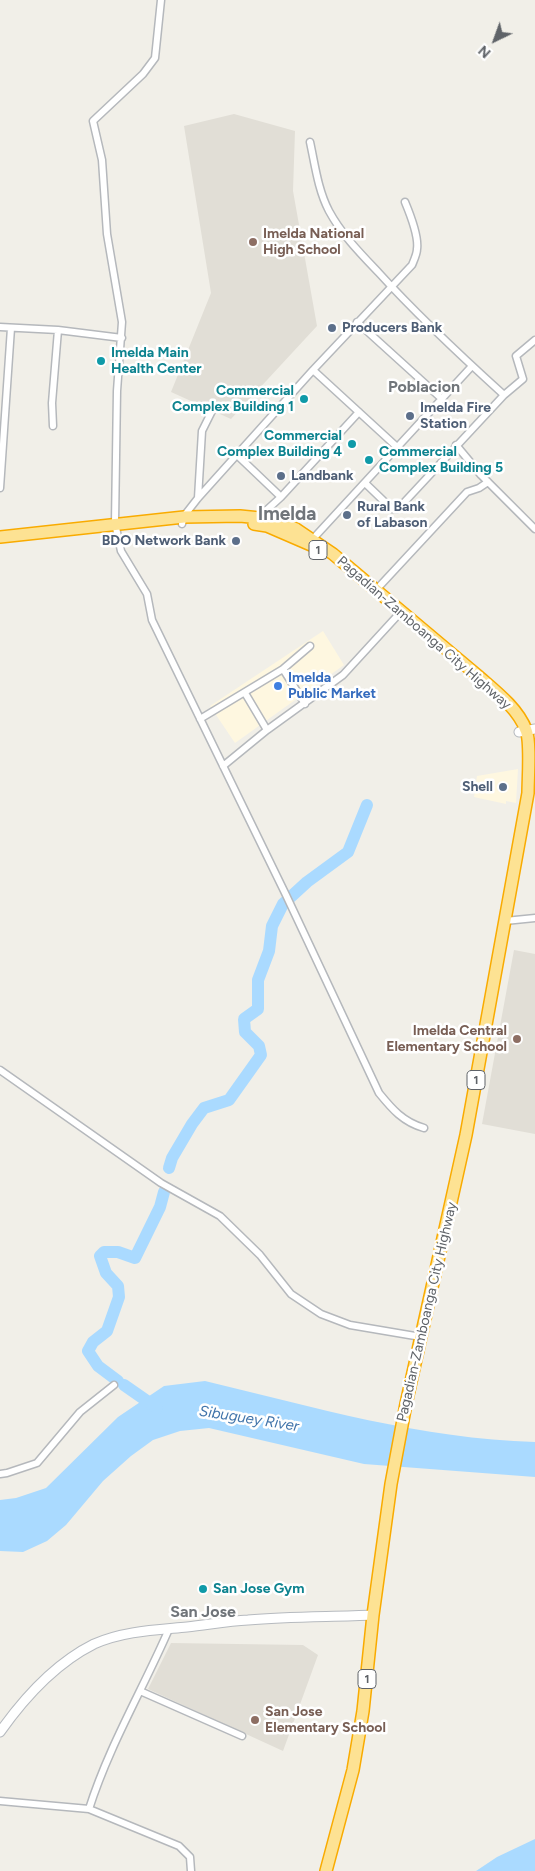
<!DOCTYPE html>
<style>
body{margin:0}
#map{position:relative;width:535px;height:1871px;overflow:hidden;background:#f1efe8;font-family:Figtree,sans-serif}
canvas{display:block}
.north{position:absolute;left:470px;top:15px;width:50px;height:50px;-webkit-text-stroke:4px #fff;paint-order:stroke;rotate:222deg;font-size:14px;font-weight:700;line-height:20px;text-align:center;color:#5f6368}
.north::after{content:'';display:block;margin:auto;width:18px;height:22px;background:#5f6368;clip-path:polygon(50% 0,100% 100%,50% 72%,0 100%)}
</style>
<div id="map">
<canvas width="535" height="1871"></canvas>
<div class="north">N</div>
</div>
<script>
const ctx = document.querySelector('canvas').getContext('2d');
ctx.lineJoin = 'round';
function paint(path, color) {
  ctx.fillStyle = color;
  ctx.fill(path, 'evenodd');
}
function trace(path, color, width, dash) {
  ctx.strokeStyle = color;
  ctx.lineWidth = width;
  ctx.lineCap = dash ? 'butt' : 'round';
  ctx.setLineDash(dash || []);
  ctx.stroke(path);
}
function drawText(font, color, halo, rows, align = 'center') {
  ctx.font = font + ' Figtree,sans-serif';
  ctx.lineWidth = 5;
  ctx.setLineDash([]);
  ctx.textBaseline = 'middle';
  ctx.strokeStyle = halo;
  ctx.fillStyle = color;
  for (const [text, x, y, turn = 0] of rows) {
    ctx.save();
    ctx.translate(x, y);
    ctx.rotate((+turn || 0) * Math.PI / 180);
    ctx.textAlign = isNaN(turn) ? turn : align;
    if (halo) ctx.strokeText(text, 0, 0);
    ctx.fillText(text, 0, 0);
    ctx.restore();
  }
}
paint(new Path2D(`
 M 323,631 L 344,665 L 235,743 L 210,706 Z
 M 518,769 L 516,803 L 506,801 L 506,804 L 474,797 L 477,776 Z`), '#fef7e0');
paint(new Path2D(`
 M 234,114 L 295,131 L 293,191 L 317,326 L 231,419 L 171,392 L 211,293 L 184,126 Z
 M 514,950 L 535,954 L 535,1134 L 482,1124 Z
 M 171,1643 L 303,1645 L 318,1655 L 283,1751 L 148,1689 Z`), '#e1ded6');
paint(new Path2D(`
 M 205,1381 C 314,1407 422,1439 535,1442 L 535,1477 L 364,1464 L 209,1428 L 180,1431 L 153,1440 L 131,1456 L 103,1481 L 66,1525 L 47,1541 L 23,1552 L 0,1551 L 0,1500 L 16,1498 L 46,1488 L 118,1417 L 164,1386 Z
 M 535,1839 L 535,1871 L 476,1871 L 497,1857 Z`), '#aadaff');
trace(new Path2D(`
 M 169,1168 L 172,1158 L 192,1124 L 204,1108 L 229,1100 L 261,1055 L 259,1046 L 245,1032 L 244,1019 L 258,1009 L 258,980 L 269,951 L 272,926 L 283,904 L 307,882 L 348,852 L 367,805
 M 118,1381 L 98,1366 L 88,1351 L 93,1342 L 107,1331 L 119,1297 L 118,1286 L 106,1273 L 100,1256 L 104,1252 L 118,1252 L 135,1258 L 160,1207 L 164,1192
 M 124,1385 L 157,1408`), '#aadaff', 12);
const street = new Path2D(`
 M 161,0 L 155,58 L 143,74 L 93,121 L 102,160 L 107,234 L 122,322 L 117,391 L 115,523 L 121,551 L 147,594 L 152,620 L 286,895 L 379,1093 C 392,1109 403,1122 424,1128
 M 310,142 C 315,165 318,190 329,211 C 342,235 361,254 379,273 C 418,316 461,356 504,395
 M 357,322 L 442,399
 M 0,327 L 58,330 L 122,338
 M 313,370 L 397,447
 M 53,426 L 52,403 L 58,330
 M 456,445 L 481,475 L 535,529
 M 237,455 L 281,497
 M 365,483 L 392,509 L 398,509 L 504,395 L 523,379 L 516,356 L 535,340
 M 0,488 L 11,328
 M 198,498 L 202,431 L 213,409
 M 259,517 L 281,497 L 359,412
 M 182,524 L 184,516 L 198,498 L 313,370 L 412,265 C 414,260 417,254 417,249 C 419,236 410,214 405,202
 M 310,542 L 472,366
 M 376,590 L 467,492 L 479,488 L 488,482
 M 283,669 L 305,704
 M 245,693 L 267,730 L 343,675 L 398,615
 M 200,719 L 283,669 L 310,646
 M 223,766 L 267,730
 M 505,921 L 535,918
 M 0,1070 L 161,1183 L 220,1216 L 260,1255 L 291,1294 L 321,1314 L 350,1325 L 421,1337
 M 0,1474 L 7,1473 L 37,1463 L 80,1412 L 114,1385
 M 140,1691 L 242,1736
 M 0,1801 L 89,1809 L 179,1846 L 190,1857 L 191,1871
 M 89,1809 C 109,1746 143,1689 169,1629`);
const secondary = new Path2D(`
 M 519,732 L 535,729
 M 0,1732 C 24,1698 56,1663 94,1644 C 123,1631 156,1630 187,1627 C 207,1625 227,1621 248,1620 C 289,1616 332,1617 373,1615`);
const highway = new Path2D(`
 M 254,524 L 267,526 L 311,545
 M 0,537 L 184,517 L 240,516 L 270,519 L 296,529 L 333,554 L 477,675 C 494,690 518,708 526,730 C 531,742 528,779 528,793 L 466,1135 L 406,1404 L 391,1484 L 373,1615 L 363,1711 L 353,1770 L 326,1871`);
trace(street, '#b5b8bc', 9);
trace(secondary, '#b6babf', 11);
trace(highway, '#f9ab00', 14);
trace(street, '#fff', 6);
trace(secondary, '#fff', 9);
trace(highway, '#fde293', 11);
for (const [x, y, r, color] of [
 [253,242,5,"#8d6e63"],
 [332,328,5,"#5c6f8a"],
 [101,361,5,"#0f9aa8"],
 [304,399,5,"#0f9aa8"],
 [410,416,5,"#5c6f8a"],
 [352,444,5,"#0f9aa8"],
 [369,460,5,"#0f9aa8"],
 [281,476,5,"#5c6f8a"],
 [347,515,5,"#5c6f8a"],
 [236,541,5,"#5c6f8a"],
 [278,686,5,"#3f7fe0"],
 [503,787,5,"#5c6f8a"],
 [517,1039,5,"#8d6e63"],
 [203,1589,5,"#0f9aa8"],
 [255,1720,5,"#8d6e63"]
]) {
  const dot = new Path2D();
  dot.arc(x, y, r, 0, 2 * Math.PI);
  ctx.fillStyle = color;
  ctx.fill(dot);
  trace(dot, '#fff', 2);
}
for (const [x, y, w] of [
 [318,550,18],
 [476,1080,18],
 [367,1679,18]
]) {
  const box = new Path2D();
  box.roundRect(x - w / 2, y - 9.5, w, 19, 4);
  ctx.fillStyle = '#fff';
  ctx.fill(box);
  trace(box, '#5f6368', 1);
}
drawText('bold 12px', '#5f6368', null, [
 ["1",318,550],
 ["1",476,1080],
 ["1",367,1679]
]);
drawText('bold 14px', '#785e54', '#fff', [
 ["Imelda National",263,234],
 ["High School",263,250],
 ["Imelda Central",507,1031,"right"],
 ["Elementary School",507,1047,"right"],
 ["San Jose",265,1712],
 ["Elementary School",265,1728]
], 'left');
drawText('bold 14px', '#4e5e75', '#fff', [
 ["Producers Bank",342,328],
 ["Imelda Fire",420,408],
 ["Station",420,424],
 ["Landbank",291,476],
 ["Rural Bank",357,507],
 ["of Labason",357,523],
 ["BDO Network Bank",226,541,"right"],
 ["Shell",493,787,"right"]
], 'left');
drawText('bold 14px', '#0d838f', '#fff', [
 ["Imelda Main",111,353],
 ["Health Center",111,369],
 ["Commercial",294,391,"right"],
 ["Complex Building 1",294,407,"right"],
 ["Commercial",342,436,"right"],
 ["Complex Building 4",342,452,"right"],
 ["Commercial",379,452],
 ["Complex Building 5",379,468],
 ["San Jose Gym",213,1589]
], 'left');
drawText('14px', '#5f6368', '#fff', [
 ["Pagadian-Zamboanga City Highway",424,633,41],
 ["Pagadian-Zamboanga City Highway",427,1312,-77]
]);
drawText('bold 14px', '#366cbe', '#fff', [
 ["Imelda",288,678],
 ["Public Market",288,694]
], 'left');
drawText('italic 15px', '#4174aa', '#fff', [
 ["Sibuguey River",249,1419,9]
]);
drawText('bold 16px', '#70757a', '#fff', [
 ["Poblacion",424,387],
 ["San Jose",203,1612]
]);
drawText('bold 19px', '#70757a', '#fff', [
 ["Imelda",287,514]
]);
</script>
